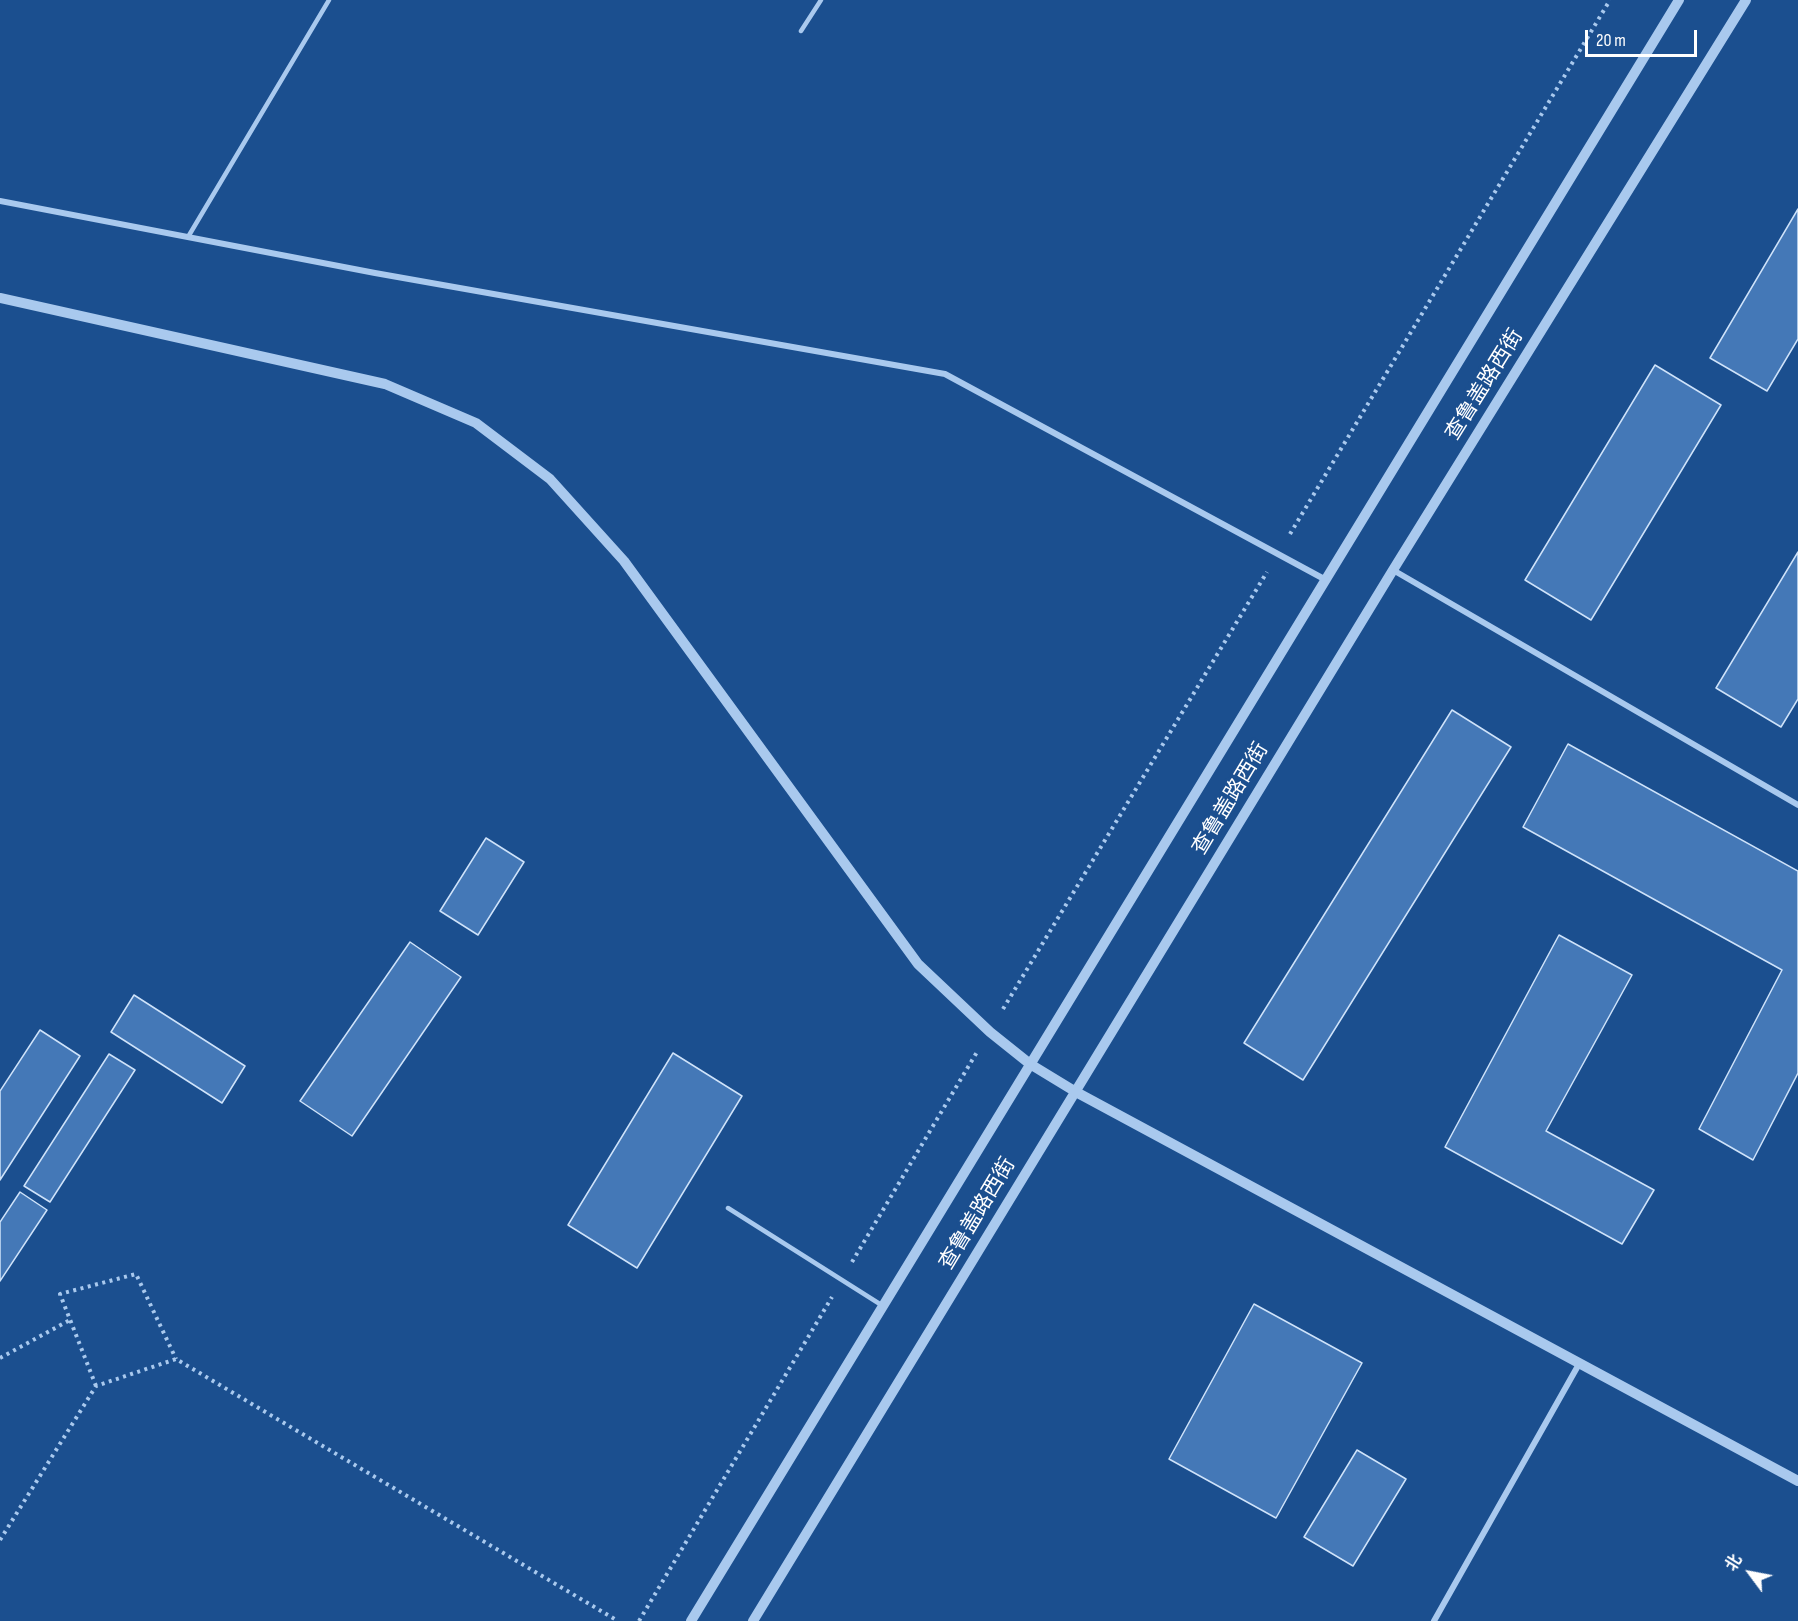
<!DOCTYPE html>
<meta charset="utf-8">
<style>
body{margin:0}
#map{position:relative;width:1798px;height:1621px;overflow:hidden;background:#1b4f8f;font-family:"Sofia Sans Condensed","Noto Sans SC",sans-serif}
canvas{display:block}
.north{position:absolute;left:1720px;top:1543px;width:60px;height:60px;-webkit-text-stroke:4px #1b4f8f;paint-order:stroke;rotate:302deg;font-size:16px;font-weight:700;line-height:24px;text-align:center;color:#fff}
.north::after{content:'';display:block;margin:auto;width:21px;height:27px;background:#fff;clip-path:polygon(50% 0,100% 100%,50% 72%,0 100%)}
.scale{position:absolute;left:1585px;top:30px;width:112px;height:27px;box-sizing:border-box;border:3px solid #fff;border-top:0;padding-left:8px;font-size:18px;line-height:21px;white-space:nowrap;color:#fff;-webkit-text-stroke:4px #1b4f8f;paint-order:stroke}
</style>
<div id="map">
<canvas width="1798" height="1621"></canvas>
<div class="north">北</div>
<div class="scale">20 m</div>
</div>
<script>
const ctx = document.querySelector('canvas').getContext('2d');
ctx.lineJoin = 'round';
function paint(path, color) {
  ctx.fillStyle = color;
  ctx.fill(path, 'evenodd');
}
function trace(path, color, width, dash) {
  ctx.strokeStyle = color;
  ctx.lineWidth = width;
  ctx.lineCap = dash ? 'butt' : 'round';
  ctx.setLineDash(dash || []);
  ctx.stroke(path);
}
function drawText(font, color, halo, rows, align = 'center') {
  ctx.font = font + ' "Sofia Sans Condensed","Noto Sans SC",sans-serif';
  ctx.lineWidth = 6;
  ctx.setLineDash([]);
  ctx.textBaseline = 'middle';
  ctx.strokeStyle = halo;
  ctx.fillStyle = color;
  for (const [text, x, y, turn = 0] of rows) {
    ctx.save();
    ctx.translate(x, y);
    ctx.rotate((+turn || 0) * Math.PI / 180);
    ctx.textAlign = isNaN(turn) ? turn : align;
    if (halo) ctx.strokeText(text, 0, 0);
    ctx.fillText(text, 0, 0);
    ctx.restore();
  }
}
const building = new Path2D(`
 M 1798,209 L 1798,339 L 1767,391 L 1710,358 Z
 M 1655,365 L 1721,405 L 1591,620 L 1525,580 Z
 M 1798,552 L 1798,699 L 1781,727 L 1716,688 Z
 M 1452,710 L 1511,747 L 1303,1080 L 1244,1043 Z
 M 1568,744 L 1798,871 L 1798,1073 L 1753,1160 L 1699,1129 L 1782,970 L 1523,827 Z
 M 486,838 L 524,862 L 478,935 L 440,911 Z
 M 1559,935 L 1632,975 L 1546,1131 L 1654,1190 L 1622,1244 L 1445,1147 Z
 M 410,942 L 461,977 L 352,1136 L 300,1101 Z
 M 134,995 L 245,1066 L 222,1103 L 111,1032 Z
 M 40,1030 L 80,1056 L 0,1180 L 0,1091 Z
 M 673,1053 L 742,1096 L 637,1268 L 568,1225 Z
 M 109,1054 L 135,1070 L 50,1202 L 24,1186 Z
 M 20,1192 L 47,1210 L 0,1281 L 0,1222 Z
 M 1254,1304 L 1362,1363 L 1276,1518 L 1169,1459 Z
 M 1357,1450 L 1406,1479 L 1353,1566 L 1304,1537 Z`);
paint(building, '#4478b7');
trace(building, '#cfe3fa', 1.5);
trace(new Path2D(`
 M 1290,534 L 1610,0
 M 1003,1009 L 1267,572
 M 852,1262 L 977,1052
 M 0,1358 L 70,1320
 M 96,1386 L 60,1294 L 136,1274 L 176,1359
 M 0,1540 L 96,1386 L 176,1359 L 618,1621
 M 639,1621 L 832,1297`), '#a9c9ee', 4, [3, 4.5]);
trace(new Path2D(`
 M 801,31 L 821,0
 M 188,237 L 329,0
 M 728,1208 L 883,1306`), '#a9c9ee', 4.5);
trace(new Path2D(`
 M 0,201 L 375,273 L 945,374 L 1326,580
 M 1393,570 L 1798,805
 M 1434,1621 L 1579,1364`), '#a9c9ee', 6);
trace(new Path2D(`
 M 0,298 L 385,384 L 476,423 L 550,479 L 624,561 L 918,964 L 990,1032 L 1030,1064 L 1076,1092 L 1798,1481
 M 691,1621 L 1679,0
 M 753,1621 L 1393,570 L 1746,0`), '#a9c9ee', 10);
drawText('21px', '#fff', '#1b4f8f', [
 ["查鲁盖路西街",1485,385,-58],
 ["查鲁盖路西街",1231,799,-59],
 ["查鲁盖路西街",978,1214,-59]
]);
</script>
